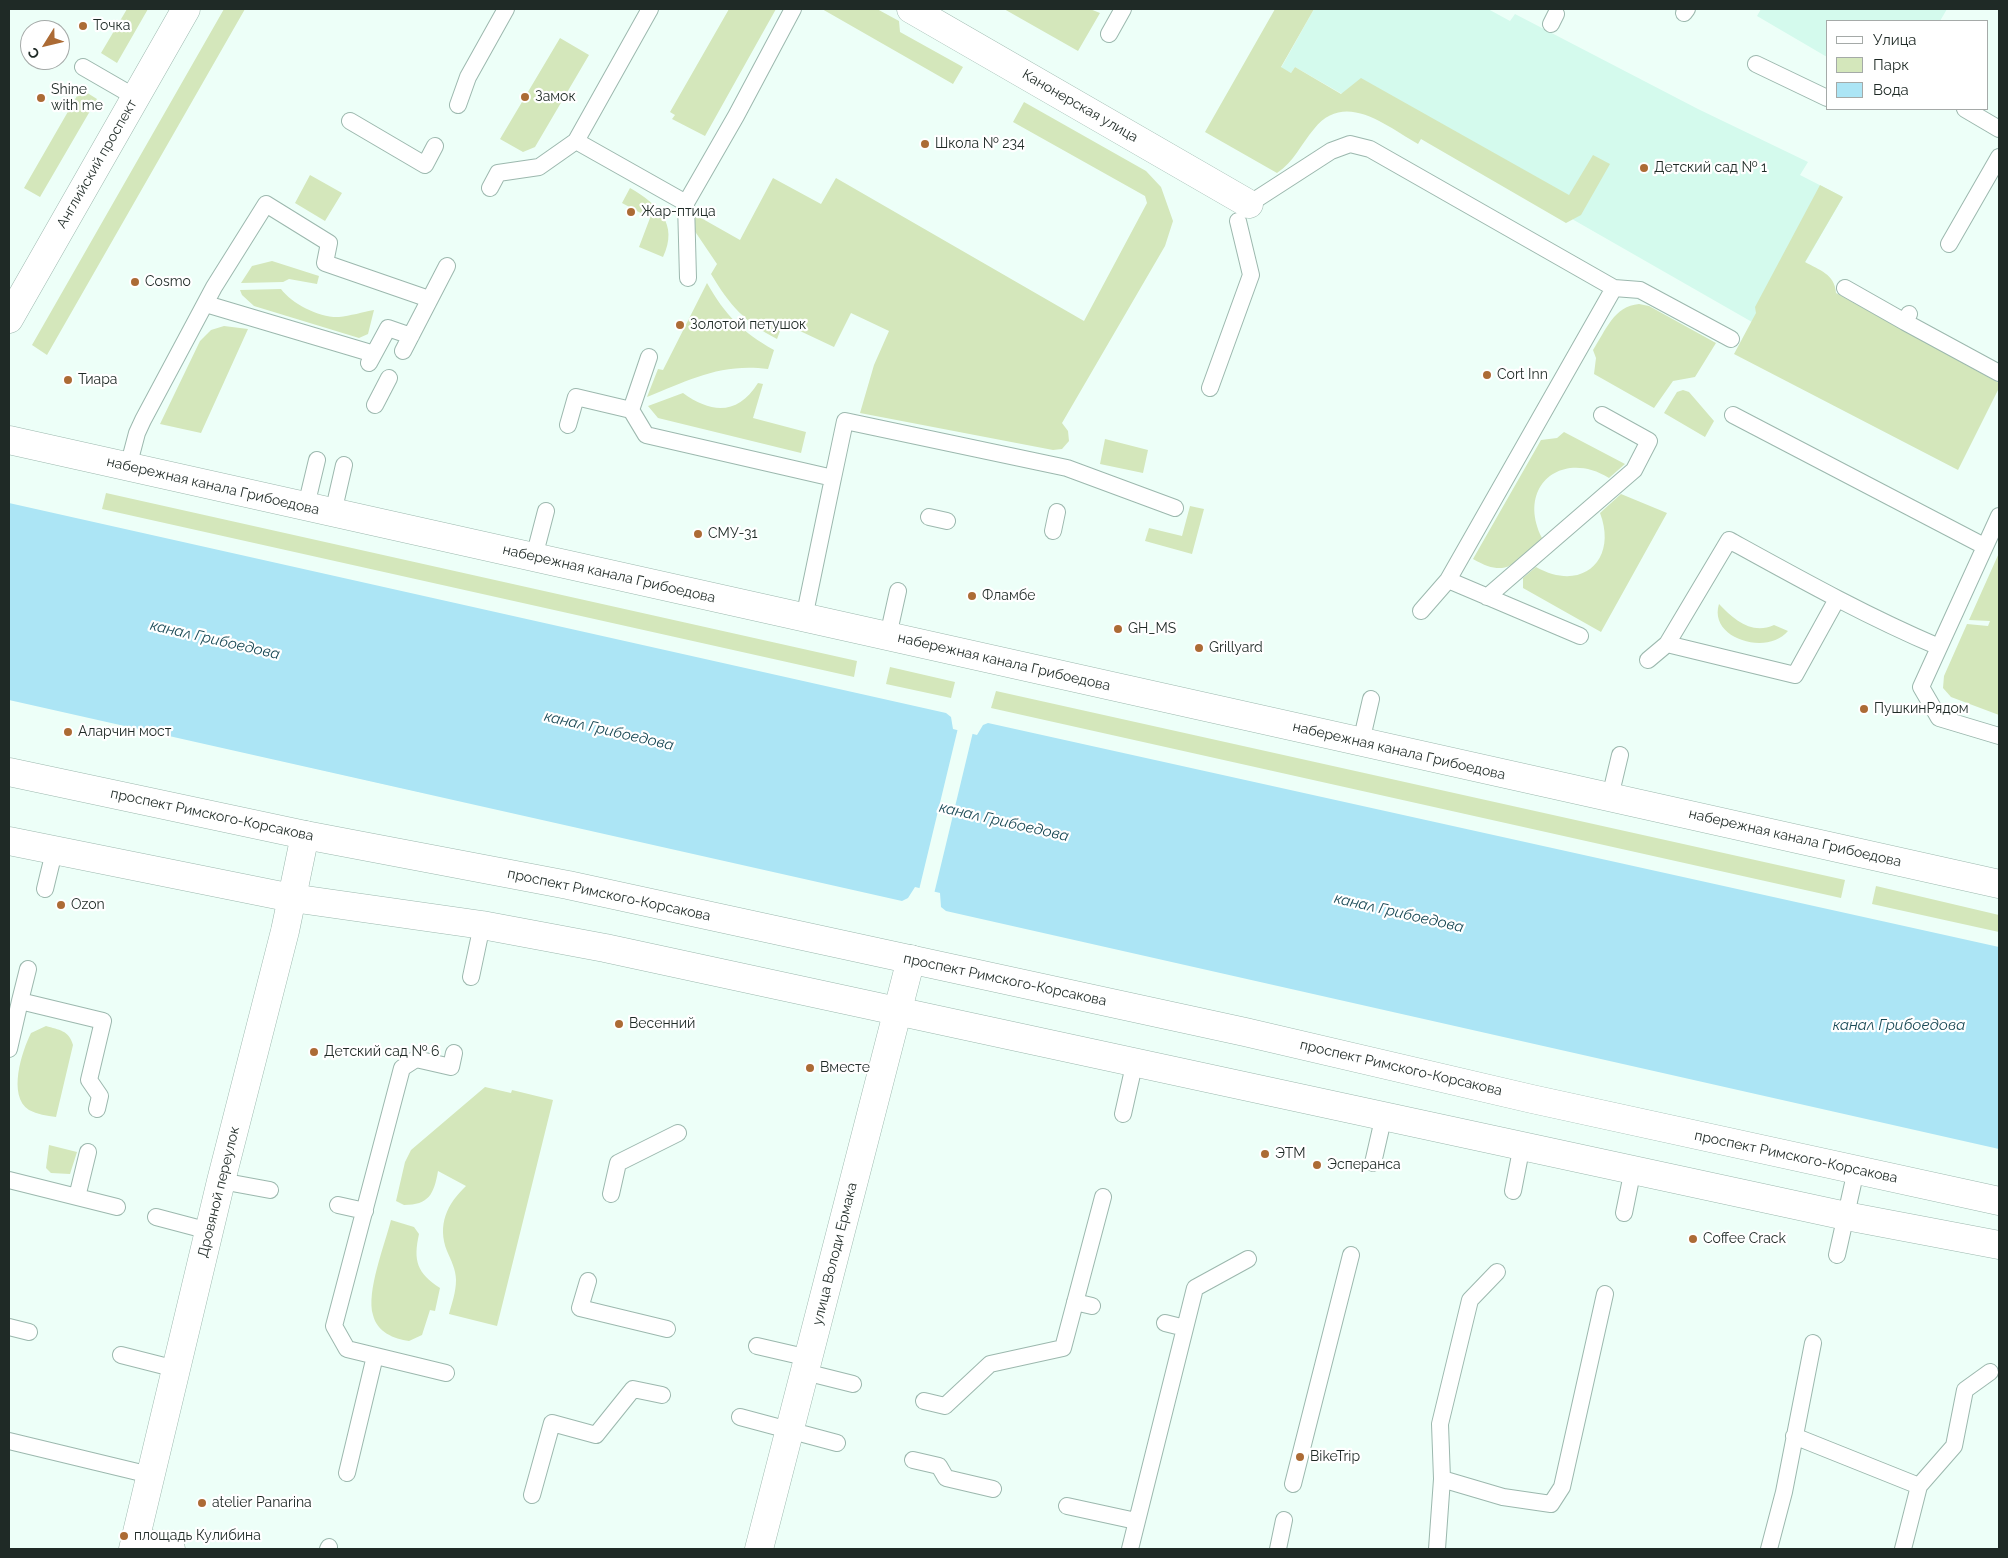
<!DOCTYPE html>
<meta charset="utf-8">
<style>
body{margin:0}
#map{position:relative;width:2008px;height:1558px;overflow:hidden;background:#edfff8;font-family:Raleway,sans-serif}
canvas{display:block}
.frame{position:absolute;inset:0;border:10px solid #1f2a26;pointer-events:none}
.legend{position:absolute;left:1826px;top:20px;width:162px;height:90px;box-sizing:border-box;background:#fff;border:1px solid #a5aaa8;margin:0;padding:6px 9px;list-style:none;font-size:15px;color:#1f2a26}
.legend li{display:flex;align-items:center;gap:10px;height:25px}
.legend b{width:25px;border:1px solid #a5aaa8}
.north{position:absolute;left:20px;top:20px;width:50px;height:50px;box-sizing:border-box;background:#fff;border:1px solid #a5aaa8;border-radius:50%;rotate:234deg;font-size:14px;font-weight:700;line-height:20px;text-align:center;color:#1f2a26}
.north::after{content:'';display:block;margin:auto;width:18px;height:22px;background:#ac6b35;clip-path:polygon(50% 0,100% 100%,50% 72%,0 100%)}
</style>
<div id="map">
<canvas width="2008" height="1558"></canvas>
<div class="frame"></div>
<ul class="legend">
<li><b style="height:6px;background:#fff"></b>Улица</li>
<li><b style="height:14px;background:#d4e7bb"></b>Парк</li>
<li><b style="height:14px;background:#ace5f5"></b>Вода</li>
</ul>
<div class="north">С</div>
</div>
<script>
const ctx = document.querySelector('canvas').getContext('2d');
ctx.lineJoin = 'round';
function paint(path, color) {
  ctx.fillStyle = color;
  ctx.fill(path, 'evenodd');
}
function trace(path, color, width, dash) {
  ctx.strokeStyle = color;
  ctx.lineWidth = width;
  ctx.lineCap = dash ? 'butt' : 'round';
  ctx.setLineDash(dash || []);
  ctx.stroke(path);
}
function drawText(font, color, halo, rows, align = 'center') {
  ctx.font = font + ' Raleway,sans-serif';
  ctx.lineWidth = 4.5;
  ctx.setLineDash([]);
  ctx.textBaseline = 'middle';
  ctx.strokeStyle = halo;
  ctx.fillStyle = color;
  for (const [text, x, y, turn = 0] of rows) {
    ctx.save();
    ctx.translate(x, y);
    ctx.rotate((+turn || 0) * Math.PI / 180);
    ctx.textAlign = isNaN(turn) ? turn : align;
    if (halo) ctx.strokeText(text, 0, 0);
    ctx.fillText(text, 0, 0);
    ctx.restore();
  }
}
paint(new Path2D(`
 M 1314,9 L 1488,9 L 1510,21 L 1515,14 L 1698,109 L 1808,162 L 1800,175 L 1843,197 L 1766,330 L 1413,128 L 1410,133 L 1295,67 L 1291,73 L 1281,68 Z
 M 1761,9 L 1947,9 L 1940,21 L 1827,21 L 1827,57 L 1757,16 Z`), '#d4faed');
paint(new Path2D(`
 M 127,9 L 148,9 L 117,63 L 101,53 Z
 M 224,9 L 245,9 L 47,355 L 32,345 Z
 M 729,9 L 776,9 L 705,136 L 672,119 L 675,115 L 670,112 Z
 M 822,9 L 877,9 L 899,21 L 900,32 L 963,67 L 953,84 Z
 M 1004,9 L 1090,9 L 1100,13 L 1078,51 Z
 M 1275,9 L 1314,9 L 1281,67 L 1291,73 L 1295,67 L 1341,94 L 1361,78 L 1569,195 L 1593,155 L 1610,164 L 1581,215 L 1566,223 L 1421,139 L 1418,144 C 1386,126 1345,90 1314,129 C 1301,144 1294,162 1277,173 L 1205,132 Z
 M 560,38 L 589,55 L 535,147 L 523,152 L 500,139 Z
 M 81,89 L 97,99 L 40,197 L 24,188 Z
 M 1024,102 L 1146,171 L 1161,187 L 1173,221 L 1165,246 L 1062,423 L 1068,431 L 1069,441 L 1062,449 L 1053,450 L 860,413 L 874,365 L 889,331 L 851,313 L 834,347 L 783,323 L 777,339 C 745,322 730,306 711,274 L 717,264 L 694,230 L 694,214 L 740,240 L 773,178 L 821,204 L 836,178 L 1084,321 L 1147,203 L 1145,196 L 1013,122 Z
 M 310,175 L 342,193 L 325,221 L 295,203 Z
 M 1820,185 L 1843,197 L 1805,262 C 1819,270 1835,274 1836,293 L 1999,383 L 1999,388 L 1958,470 L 1734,354 L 1756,313 L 1755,307 Z
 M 630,188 C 658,204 679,224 663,257 L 639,247 L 650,218 L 622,203 Z
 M 272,261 L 319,276 L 317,284 L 289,279 L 283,282 L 241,283 L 252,266 Z
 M 707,283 C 725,315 742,332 774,350 L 768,369 C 720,363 690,380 647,397 L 658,369 L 663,370 Z
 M 281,289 C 292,304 320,318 339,317 C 350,316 363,312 374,310 L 368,334 L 359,338 L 254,306 L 242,295 L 240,290 Z
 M 1639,304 L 1649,306 L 1716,343 L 1695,377 L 1673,381 L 1654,408 L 1594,374 L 1596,358 L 1593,350 C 1606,330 1614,306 1639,304 Z
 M 224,326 L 248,329 L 201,433 L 160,424 L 200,341 L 211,330 Z
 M 758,383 L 763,384 L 753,418 L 806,432 L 801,453 L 658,418 L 648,406 L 683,393 C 712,414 738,415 758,383 Z
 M 1683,390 L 1689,392 L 1714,421 L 1705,437 L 1664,413 L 1677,392 Z
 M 1564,432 L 1625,464 L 1609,478 C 1562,449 1516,486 1542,538 C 1516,561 1509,580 1473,559 L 1541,440 L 1557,438 Z
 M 1105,439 L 1148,450 L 1143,473 L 1100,464 Z
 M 106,493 L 857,661 L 854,677 L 102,509 Z
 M 1621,494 L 1667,513 L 1601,632 L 1523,588 L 1523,578 L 1536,567 C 1582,593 1618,560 1600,513 Z
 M 1190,506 L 1204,509 L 1192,554 L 1145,541 L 1149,528 L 1182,536 Z
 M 1999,553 L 1999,715 L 1951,697 L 1943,688 L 1944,676 L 1967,624 L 1988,626 L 1990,621 L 1969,620 Z
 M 1719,604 C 1734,620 1752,635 1774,625 L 1788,631 C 1768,656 1708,639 1719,604 Z
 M 890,667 L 955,682 L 951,698 L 886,684 Z
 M 996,691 L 1845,880 L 1841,898 L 991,708 Z
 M 1876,886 L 1999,915 L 1999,932 L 1872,904 Z
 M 46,1026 C 59,1030 69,1030 73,1045 L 56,1117 C 47,1116 37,1114 29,1110 C 7,1096 22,1051 31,1033 Z
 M 485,1087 L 511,1093 L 512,1090 L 553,1100 L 497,1326 L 449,1314 C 452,1303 456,1292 456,1280 C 456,1270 451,1260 447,1251 C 437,1225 447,1204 466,1186 L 438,1171 C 434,1194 429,1205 404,1205 L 396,1201 L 405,1162 L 411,1150 Z
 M 49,1145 L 77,1152 L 70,1174 L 51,1173 L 46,1168 Z
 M 391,1220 L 414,1227 L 419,1234 C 413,1261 417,1273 440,1288 L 435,1311 L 430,1310 L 422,1335 L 409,1341 C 394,1339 377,1332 373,1315 C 366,1292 385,1244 391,1220 Z`), '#d4e7bb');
paint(new Path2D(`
 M 9,503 L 946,713 L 951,717 L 953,729 L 977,735 L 983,725 L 988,723 L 1999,947 L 1999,1149 L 946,911 L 941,907 L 940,893 L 915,887 L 908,898 L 902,901 L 9,700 Z`), '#ace5f5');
paint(new Path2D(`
 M 958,728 L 973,732 L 934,894 L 919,890 Z
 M 241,753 L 424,794 L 423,796 L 240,755 Z`), '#edfff8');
const lane = new Path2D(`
 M 650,9 L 576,141 L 686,203 L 736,116 L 793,9
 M 1684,13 L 1687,9
 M 1551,24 L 1556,14
 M 1109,34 L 1123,9
 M 1756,64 L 1827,98
 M 83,67 L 135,97
 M 458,105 L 468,77 L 506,9
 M 1965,109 L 1999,129
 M 350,121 L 425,165 L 435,146
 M 490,188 L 498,173 L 539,167 L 576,141
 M 686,203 L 688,278
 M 1249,204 L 1331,151 L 1350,144 L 1370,149 L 1614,288 L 1640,290 L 1731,339
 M 1949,244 L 1999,157
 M 1845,288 L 1905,322 L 1909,314
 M 206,304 L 374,354
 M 1905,322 L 1999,373
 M 403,351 L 447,266
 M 369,363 L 388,328 L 411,336
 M 1210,388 L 1251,275 L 1238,221
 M 375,405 L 389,378
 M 631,410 L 649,357
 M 1733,415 L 1984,546
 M 568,425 L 576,397 L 631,410 L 646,435 L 833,478 L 804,618
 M 128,467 L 137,433 L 143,420 L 214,287 L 266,204 L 329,243 L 325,263 L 429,299
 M 833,478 L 845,421 L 1067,468 L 1175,508
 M 306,506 L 317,460
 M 333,513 L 344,465
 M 1999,516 L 1921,687 L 1939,718 L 1999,736
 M 929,517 L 947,521
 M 1053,531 L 1057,512
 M 534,557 L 546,511
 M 1448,580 L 1614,288
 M 1487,597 L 1634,470 L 1649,441 L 1602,415
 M 1421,611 L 1448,580 L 1580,636
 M 888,636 L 898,591
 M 1667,644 L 1795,675 L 1837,599
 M 1648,660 L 1667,644 L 1729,540 C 1798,578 1866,616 1939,647
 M 1361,742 L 1371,699
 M 1610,797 L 1620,755
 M 45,889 L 54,852
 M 471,977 L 482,925
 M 20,1001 L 28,969
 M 9,1049 L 20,1001 L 103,1021 L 89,1080 L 100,1096 L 97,1109
 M 1123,1114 L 1135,1061
 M 1373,1163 L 1384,1115
 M 9,1180 L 117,1207
 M 221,1181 L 270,1190
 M 1513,1191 L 1522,1145
 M 611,1194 L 618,1163 L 678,1133
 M 77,1197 L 88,1152
 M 338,1205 L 365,1211
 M 1624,1213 L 1633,1169
 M 156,1217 L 209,1231
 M 1837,1255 L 1856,1170
 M 588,1281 L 580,1308 L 667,1329
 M 1075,1302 L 1092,1306
 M 1165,1323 L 1185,1328
 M 9,1327 L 29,1332
 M 757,1346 L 809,1358
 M 121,1355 L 176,1369
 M 805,1372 L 853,1384
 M 446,1373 L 347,1349 L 334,1326 L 402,1068 L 416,1059 L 451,1067 L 454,1053
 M 924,1401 L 945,1406 L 990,1364 L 1063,1348 L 1103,1197
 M 740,1417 L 837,1443
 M 1794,1436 L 1919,1486
 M 9,1441 L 150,1475
 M 913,1460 L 939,1466 L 946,1478 L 993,1489
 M 347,1473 L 375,1356
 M 1442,1479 L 1503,1497 L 1551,1504 L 1562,1487 L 1605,1294
 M 1293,1484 L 1351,1255
 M 532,1495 L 552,1423 L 596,1435 L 633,1389 L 662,1395
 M 1067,1506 L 1136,1521
 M 328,1549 L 329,1547
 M 1130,1549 L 1195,1288 L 1248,1259
 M 1278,1549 L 1284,1520
 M 1437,1549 L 1442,1479 L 1440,1424 L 1470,1300 L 1497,1272
 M 1769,1549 L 1784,1492 L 1813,1343
 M 1903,1549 L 1919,1486 L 1954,1446 L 1965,1390 L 1990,1372`);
const street = new Path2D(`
 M 911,9 L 1249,204
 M 9,440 L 1999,884
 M 135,1540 L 171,1549
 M 133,1549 L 221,1181 L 285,931 L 305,835
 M 759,1549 L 911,959`);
const secondary = new Path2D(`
 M 9,319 L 186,9`);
const primary = new Path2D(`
 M 9,772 L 305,835 L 568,885 L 1245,1032 L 1532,1099 L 1999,1201
 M 9,841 L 292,898 L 482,925 L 605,948 L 1846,1216 L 1999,1245`);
trace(lane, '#9cb8ae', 18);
trace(street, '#9cb8ae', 29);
trace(secondary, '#9cb8ae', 29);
trace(primary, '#9cb8ae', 29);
trace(lane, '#fff', 16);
trace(street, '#fff', 28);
trace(secondary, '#fff', 28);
trace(primary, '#fff', 28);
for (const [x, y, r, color] of [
 [83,26,5,"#ac6b35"],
 [525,97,5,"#ac6b35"],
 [41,98,5,"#ac6b35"],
 [925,144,5,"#ac6b35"],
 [1644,168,5,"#ac6b35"],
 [631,212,5,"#ac6b35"],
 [135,282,5,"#ac6b35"],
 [680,325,5,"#ac6b35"],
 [1487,375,5,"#ac6b35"],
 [68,380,5,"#ac6b35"],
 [698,534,5,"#ac6b35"],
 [972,596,5,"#ac6b35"],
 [1118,629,5,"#ac6b35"],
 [1199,648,5,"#ac6b35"],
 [1864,709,5,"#ac6b35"],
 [68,732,5,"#ac6b35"],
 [61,905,5,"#ac6b35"],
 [619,1024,5,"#ac6b35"],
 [314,1052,5,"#ac6b35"],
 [810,1068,5,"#ac6b35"],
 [1265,1154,5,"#ac6b35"],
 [1317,1165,5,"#ac6b35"],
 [1693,1239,5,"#ac6b35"],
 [1300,1457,5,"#ac6b35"],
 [202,1503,5,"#ac6b35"],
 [124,1536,5,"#ac6b35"]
]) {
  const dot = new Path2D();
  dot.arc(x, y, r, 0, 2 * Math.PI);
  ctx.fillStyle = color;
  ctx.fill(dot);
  trace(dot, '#fff', 2);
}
drawText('14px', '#1f2a26', '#fff', [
 ["Точка",93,26],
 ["Shine",51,90],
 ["with me",51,106],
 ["Замок",535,97],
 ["Школа № 234",935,144],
 ["Детский сад № 1",1654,168],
 ["Жар-птица",641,212],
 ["Cosmo",145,282],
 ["Золотой петушок",690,325],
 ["Cort Inn",1497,375],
 ["Тиара",78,380],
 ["СМУ-31",708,534],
 ["Фламбе",982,596],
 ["GH_MS",1128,629],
 ["Grillyard",1209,648],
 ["ПушкинРядом",1874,709],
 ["Аларчин мост",78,732],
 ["Ozon",71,905],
 ["Весенний",629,1024],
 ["Детский сад № 6",324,1052],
 ["Вместе",820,1068],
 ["ЭТМ",1275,1154],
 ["Эсперанса",1327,1165],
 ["Coffee Crack",1703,1239],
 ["BikeTrip",1310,1457],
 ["atelier Panarina",212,1503],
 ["площадь Кулибина",134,1536]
], 'left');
drawText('14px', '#1f2a26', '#fff', [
 ["Канонерская улица",1080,106,30],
 ["Английский проспект",97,164,-60],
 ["набережная канала Грибоедова",213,486,13],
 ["набережная канала Грибоедова",609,574,13],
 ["набережная канала Грибоедова",1004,662,13],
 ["набережная канала Грибоедова",1399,751,13],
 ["проспект Римского-Корсакова",212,815,12],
 ["набережная канала Грибоедова",1795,838,13],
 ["проспект Римского-Корсакова",609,895,12],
 ["проспект Римского-Корсакова",1005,980,12],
 ["проспект Римского-Корсакова",1401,1068,13],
 ["проспект Римского-Корсакова",1796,1157,12],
 ["Дровяной переулок",219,1192,-76],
 ["улица Володи Ермака",835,1254,-76]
]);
drawText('italic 15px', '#194955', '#fff', [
 ["канал Грибоедова",215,640,13],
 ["канал Грибоедова",609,731,13],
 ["канал Грибоедова",1004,822,13],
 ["канал Грибоедова",1399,913,13],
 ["канал Грибоедова",1899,1025]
]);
</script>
